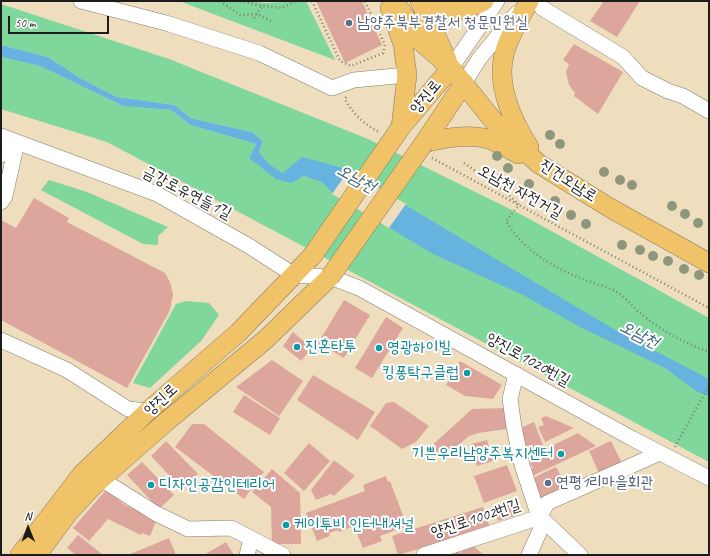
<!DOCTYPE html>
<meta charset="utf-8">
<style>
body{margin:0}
#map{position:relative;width:710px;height:556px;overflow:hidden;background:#eedebd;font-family:Caveat,sans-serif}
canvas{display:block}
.frame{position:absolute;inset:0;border:2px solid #1c1c1c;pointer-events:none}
.north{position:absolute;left:8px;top:508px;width:40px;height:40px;-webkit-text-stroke:3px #fff;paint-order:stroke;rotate:359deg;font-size:11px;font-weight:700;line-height:16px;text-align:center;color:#1c1c1c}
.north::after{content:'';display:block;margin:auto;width:14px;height:18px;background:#1c1c1c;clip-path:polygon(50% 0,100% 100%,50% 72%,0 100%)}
.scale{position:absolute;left:8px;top:16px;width:101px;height:18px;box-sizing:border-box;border:2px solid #1c1c1c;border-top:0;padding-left:5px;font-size:12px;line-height:14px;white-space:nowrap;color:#1c1c1c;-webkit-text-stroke:3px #fff;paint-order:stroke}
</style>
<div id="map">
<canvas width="710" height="556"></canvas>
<div class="frame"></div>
<div class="north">N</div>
<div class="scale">50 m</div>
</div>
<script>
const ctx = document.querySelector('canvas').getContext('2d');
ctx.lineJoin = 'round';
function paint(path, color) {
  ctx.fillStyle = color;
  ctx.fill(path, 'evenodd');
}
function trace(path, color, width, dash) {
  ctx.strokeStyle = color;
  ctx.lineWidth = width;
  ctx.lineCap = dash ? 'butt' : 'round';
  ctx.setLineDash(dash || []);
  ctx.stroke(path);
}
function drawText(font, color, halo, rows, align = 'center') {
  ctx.font = font + ' Caveat,"Poor Story",sans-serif';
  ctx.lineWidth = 4;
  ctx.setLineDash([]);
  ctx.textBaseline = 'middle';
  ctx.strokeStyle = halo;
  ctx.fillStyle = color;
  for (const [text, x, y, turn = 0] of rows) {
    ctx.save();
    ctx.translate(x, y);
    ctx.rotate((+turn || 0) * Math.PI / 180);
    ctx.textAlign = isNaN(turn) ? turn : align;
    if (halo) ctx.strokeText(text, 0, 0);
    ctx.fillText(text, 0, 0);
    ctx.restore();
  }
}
paint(new Path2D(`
 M 179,1 L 249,1 L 265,3 L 306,1 L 335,60 Z
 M 1,4 L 169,59 L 368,139 L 524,216 L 709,318 L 709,462 L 107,142 L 1,109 L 1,57 L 40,66 L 123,106 L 171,110 L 190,125 L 256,144 L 249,158 L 292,183 L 304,176 L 323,183 L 342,168 L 283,173 L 269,164 L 259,152 L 263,141 L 252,132 L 190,118 L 175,105 L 117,97 L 80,78 L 48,57 L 1,45 Z
 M 49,180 L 87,192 L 168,227 L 158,236 L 158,245 L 143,244 L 41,190 Z
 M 186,301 L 209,303 L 219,315 L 201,341 L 150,388 L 133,383 L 176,304 Z`), '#7fd79b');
paint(new Path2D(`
 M 1,45 L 48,57 L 80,78 L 117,97 L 175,105 L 190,118 L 252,132 L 263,141 L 259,152 L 269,164 L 283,173 L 302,157 L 343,168 L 617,331 L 707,378 L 709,379 L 709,396 L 696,391 L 665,368 L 580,327 L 523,295 L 433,254 L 336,196 L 323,183 L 304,176 L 292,183 L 276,179 L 249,158 L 256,144 L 190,125 L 171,110 L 123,106 L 40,66 L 1,57 Z`), '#67b3e0');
paint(new Path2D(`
 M 349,170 L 406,204 L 389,228 L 332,194 Z`), '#eedebd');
paint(new Path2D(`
 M 316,1 L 362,1 L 382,45 L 345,63 Z
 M 604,1 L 640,1 L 617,37 L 590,21 Z
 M 574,44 L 623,72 L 598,114 L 574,96 L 575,93 L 569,85 L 566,72 L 569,64 L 563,60 Z
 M 34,198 L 69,218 L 67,222 L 165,273 L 170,282 L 173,294 L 170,310 L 127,388 L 1,320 L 1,220 L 16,228 Z
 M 344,300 L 370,315 L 344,358 L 318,343 Z
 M 386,317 L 403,328 L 372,378 L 355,368 Z
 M 293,332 L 312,348 L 301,361 L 283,346 Z
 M 272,360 L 303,381 L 279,416 L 236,387 Z
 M 460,361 L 502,385 L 493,399 L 465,396 L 446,385 Z
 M 313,375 L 375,412 L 358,440 L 297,400 Z
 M 244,395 L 280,418 L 270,435 L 233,412 Z
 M 394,402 L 429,426 L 416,442 L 402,449 L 370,426 L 386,403 Z
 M 506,408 L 506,429 L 478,433 L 469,436 L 454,449 L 434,456 L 428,449 L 472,409 Z
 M 546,416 L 574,428 L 545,442 L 538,427 L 544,425 L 541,418 Z
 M 534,422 L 543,445 L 527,451 L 518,429 Z
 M 192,424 L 204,424 L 264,472 L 244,499 L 175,447 Z
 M 578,433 L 596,446 L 532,476 L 530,470 L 533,468 L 530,463 L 544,457 L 541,451 Z
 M 487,440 L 493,461 L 477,466 L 471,444 Z
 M 166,441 L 198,474 L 182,489 L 151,456 Z
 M 611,441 L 622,463 L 599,473 L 589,451 Z
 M 309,443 L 330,461 L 304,491 L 284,473 Z
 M 334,460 L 355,476 L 334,496 L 331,494 L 316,500 L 311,490 Z
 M 142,462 L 174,495 L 159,509 L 127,475 Z
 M 507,465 L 517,491 L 484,503 L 474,476 Z
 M 556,467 L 566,485 L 538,499 L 529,480 Z
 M 272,469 L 300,493 L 301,544 L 272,544 L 271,507 L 252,492 Z
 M 386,476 L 388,482 L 390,481 L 407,526 L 380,536 L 382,541 L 363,548 L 354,526 L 339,532 L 338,530 L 329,533 L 330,536 L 317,541 L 306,513 L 365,491 L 363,485 Z
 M 106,490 L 125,505 L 157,519 L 150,536 L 142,533 L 141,535 L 108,519 L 89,541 L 73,528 Z
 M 516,498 L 521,514 L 498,521 L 493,505 Z
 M 483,507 L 490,528 L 398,555 L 392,536 Z
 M 78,535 L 103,555 L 76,555 L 67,548 Z
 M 169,538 L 176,555 L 128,555 Z
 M 226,542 L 234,555 L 204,555 Z
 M 471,544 L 484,555 L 455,555 L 458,551 L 461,553 L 464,548 L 467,550 Z`), '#dda69c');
const minor = new Path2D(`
 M 81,1 L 166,23 L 259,53 L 332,88 L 354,80 L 407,75
 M 539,1 L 542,8 L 623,57 L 642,78 L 668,91 L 683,96 L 709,111
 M 451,68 L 497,1
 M 464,83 L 479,59 L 516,14
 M 1,136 L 157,194 L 249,246 L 294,275 L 330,277 L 359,288 L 633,439 L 709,478
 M 1,155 L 17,142
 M 1,202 L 5,196 L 17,142
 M 1,340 L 67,370 L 128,409 L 148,411
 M 516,374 L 510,399 L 514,427 L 522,465 L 542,526 L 529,555
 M 101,479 L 155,513 L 188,529 L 231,528 L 283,555
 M 540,517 L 580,555
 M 247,555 L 251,539
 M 424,555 L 540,517 L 547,503 L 660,453`);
const major = new Path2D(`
 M 395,1 L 419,40 L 451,68 L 500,129 L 539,164 L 610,208 L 709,263
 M 420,1 L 447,60
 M 433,1 C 448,17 468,9 484,1
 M 390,8 L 403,44 L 407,75 L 401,127
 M 401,127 L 451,68
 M 424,143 C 443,138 464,134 484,138 C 495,140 508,149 518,154
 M 424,143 L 464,83
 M 529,147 C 512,120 495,84 505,51 C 510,34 521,17 529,1
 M 20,555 L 82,474 L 148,411 L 238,333 L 313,255
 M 37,555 L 68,513 L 92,487 L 167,421 L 265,340 L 330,277`);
trace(minor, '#857d6c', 16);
trace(major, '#857d6c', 20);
trace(new Path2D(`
 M 220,1 L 240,15 L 257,14 L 271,21
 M 240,1 L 257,5 L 281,8 L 297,1
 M 312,1 L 340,61 L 351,66 L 383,53 L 385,45 L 365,1
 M 254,18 L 262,6
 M 346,97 L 345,99 C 352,113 365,125 379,132
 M 432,158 L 709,308
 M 464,163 L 507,193 L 519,205 L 506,221 C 521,248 552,267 580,278 C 592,283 606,286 617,292 C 626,298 632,306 640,313 C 660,330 685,343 709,352
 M 675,447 L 709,385`), '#857d6c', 2.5, [1, 3]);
trace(minor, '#fff', 15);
trace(major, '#f0c369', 19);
const majorBridge = new Path2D(`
 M 313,255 L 401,127
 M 330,277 L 424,143`);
trace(majorBridge, '#857d6c', 20, []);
trace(majorBridge, '#f0c369', 19);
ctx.fillStyle = '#8e977d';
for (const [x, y] of [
 [550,135],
 [560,144],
 [497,156],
 [508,168],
 [604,172],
 [620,180],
 [529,184],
 [632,185],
 [555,201],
 [672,206],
 [685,214],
 [571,215],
 [698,223],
 [586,224],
 [622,245],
 [640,250],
 [653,256],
 [668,261],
 [684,269],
 [699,275]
]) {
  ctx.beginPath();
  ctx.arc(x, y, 5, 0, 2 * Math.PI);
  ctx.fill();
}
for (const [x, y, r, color] of [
 [349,23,4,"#5c6f8a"],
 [297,347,4,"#0f9aa8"],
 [379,348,4,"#0f9aa8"],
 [467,373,4,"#0f9aa8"],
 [561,454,4,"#0f9aa8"],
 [548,483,4,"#5c6f8a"],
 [151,485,4,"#0f9aa8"],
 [286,525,4,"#0f9aa8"]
]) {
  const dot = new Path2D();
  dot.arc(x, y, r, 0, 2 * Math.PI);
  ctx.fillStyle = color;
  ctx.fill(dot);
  trace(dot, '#fff', 1.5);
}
drawText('16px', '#4e5e75', '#fff', [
 ["남양주북부경찰서 청문민원실",357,23],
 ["연평1리마을회관",556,483]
], 'left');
drawText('16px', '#1c1c1c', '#fff', [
 ["양진로",426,97,-50],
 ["진건오남로",568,181,33],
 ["오남천 자전거길",520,192,29],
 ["금강로유연들1길",187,193,27],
 ["양진로1020번길",528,360,29],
 ["양진로",161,400,-42],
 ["양진로1002번길",476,519,-18]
]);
drawText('16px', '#0d838f', '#fff', [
 ["진혼타투",305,347],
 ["영광하이빌",387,348],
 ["킹퐁탁구클럽",459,373,"right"],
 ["기쁜우리남양주복지센터",553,454,"right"],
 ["디자인공감인테리어",159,485],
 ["케이투비 인터내셔널",294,525]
], 'left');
drawText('italic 17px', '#3e6074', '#fff', [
 ["오남천",356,179,29],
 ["오남천",639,335,27]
]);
</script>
